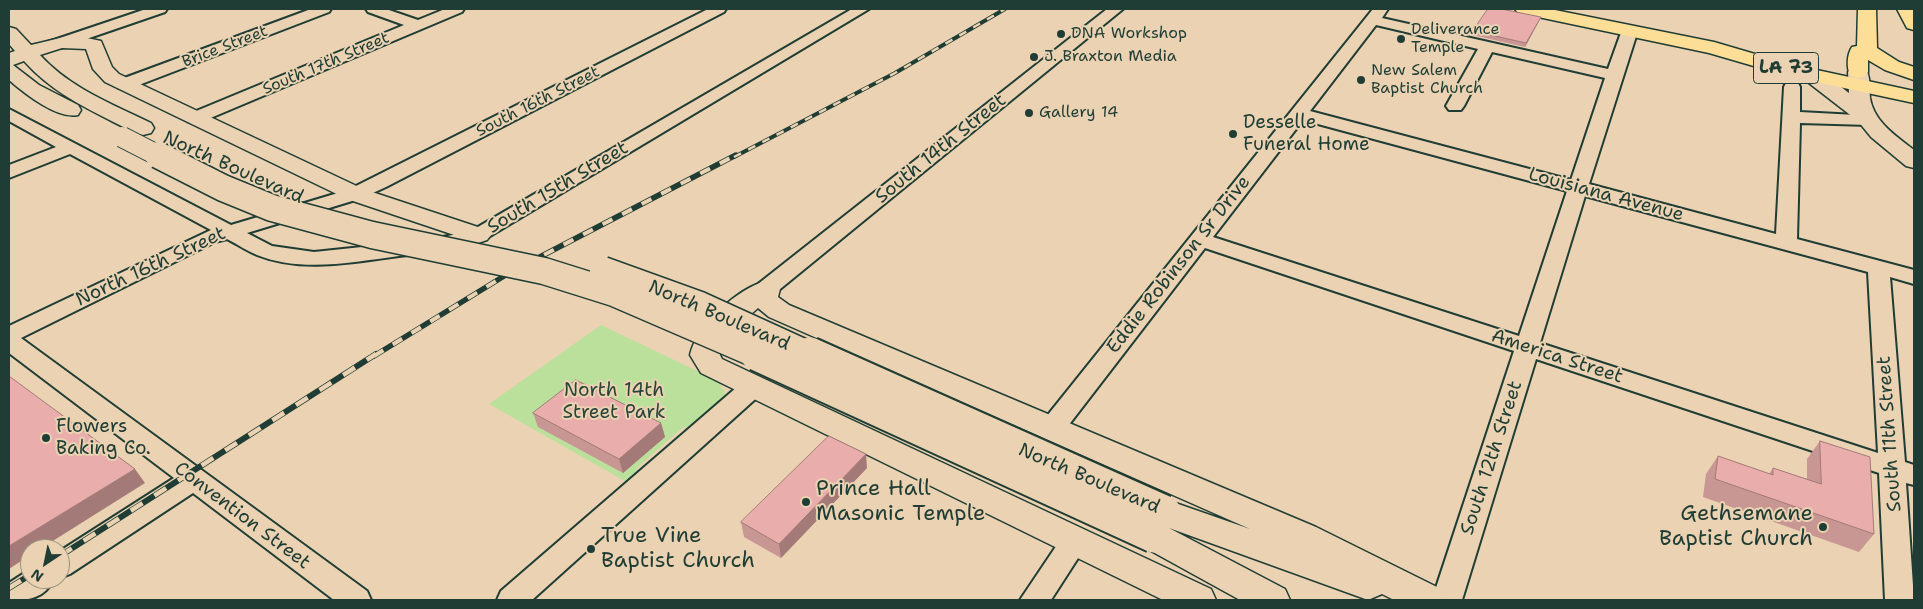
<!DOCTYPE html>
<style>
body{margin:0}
#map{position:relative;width:1923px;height:609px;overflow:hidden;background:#ead2b2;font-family:"Shantell Sans",sans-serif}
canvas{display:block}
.frame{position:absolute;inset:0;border:10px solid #1f3d34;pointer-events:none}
.north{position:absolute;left:20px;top:539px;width:50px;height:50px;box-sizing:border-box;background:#ead2b2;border:1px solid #999680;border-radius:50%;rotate:214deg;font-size:14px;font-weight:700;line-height:20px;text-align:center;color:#1f3d34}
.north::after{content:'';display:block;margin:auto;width:18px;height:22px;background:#1f3d34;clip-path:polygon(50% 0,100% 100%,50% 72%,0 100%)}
</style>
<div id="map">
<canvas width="1923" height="609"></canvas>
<div class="frame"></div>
<div class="north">N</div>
</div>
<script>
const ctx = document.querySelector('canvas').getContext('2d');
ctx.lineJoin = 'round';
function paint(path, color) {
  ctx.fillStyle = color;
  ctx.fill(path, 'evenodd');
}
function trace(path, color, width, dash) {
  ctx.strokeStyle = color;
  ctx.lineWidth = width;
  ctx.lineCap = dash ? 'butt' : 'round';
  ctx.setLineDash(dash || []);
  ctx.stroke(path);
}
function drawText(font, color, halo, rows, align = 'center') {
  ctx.font = font + ' "Shantell Sans",sans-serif';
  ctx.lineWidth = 4;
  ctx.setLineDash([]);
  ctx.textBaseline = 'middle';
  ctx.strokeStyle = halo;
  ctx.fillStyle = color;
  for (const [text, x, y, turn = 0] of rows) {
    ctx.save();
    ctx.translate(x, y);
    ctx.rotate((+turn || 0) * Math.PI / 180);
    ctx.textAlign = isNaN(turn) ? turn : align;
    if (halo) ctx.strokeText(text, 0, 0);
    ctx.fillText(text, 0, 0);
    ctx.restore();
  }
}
paint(new Path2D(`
 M 601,325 L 718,381 L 725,392 L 724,399 L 700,422 L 681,429 L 638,467 L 630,484 L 489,404 Z`), '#bbe09b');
const street = new Path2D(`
 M 146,9 L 167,9 L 165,12 L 60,48 L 48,48 L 46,45 L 48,42 Z
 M 311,9 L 331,9 L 329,12 L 131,88 L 119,88 L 117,84 L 119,80 Z
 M 366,9 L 386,9 L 418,20 L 445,9 L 464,9 L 462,12 L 201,122 L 189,122 L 186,118 L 189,114 L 404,25 L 368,12 Z
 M 708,9 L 726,9 L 724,12 L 386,187 L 362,198 L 247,233 L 272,246 L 314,252 L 429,240 L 471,231 L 852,9 L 869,9 L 485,239 C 457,250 428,253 399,256 C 353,262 302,273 257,255 C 247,251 237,244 227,239 L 215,242 L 21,338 L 367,591 L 371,600 L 334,600 L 193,493 L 70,574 L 60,578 L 60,551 L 174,478 L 9,353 L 9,326 L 211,230 L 70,154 L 9,178 L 9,165 L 56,147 L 9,121 L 9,109 L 231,225 L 348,190 Z
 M 1107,9 L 1123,9 L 774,294 L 766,296 L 758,294 L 755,289 L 758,284 Z
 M 1373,9 L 1388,9 L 1382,18 L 1608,69 L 1622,30 L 1625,27 L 1635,27 L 1638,30 L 1589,184 L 1776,234 L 1784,87 L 1786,83 L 1798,83 L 1800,87 L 1800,112 L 1875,116 L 1878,120 L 1875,124 L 1869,125 L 1800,123 L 1797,239 L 1914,270 L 1914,284 L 1890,277 L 1905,462 L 1914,465 L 1914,485 L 1906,483 L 1914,600 L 1885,600 L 1879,473 L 1536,359 L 1462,600 L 1432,600 L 1514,351 L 1205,248 L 1061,435 L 1052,437 L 1043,435 L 1039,428 L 1043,421 ZM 1376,25 L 1478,49 L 1446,106 L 1449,110 L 1461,110 L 1464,106 L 1492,52 L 1605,78 L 1571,180 L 1310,111 ZM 1303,120 L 1567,191 L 1519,336 L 1213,237 ZM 1585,196 L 1868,272 L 1878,453 L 1540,343 Z
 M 753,379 L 762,381 L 765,387 L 762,393 L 532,600 L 497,600 L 501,591 L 744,381 Z
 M 1075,530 L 1085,533 L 1089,541 L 1051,600 L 1020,600 L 1065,533 Z
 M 29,570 L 30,579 L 54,579 C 44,599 29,600 9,600 L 9,583 Z`);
const secondary = new Path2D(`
 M 9,27 L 16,29 L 31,45 L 73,35 L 101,41 L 112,67 L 119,74 L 363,189 L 487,230 L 491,235 L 487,240 L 478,243 L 469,240 L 347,199 L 105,82 L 93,69 L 86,49 L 62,48 L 40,55 C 70,88 112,104 151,123 L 154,128 L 151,133 L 143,135 L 135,133 C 95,112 55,96 24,61 L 13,65 L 39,85 L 78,105 L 81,110 L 78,115 C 58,120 24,93 9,80 L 9,53 L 15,51 L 9,44 Z
 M 1858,66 L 1865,68 C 1871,76 1869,88 1870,98 C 1874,122 1896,136 1914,150 L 1914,168 L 1906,166 L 1871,137 L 1858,121 L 1796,73 L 1799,69 C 1817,64 1835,82 1849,93 L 1848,72 L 1851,68 Z
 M 766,281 L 776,283 L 780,289 L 778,297 L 789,305 L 1316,527 L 1441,589 L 1446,600 L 1394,600 L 1382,594 L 1368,600 L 1169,528 L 1285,589 L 1290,600 L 1240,600 L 1142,546 L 1137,536 L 1142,526 L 1154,522 L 1147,512 L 1152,503 L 1164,499 L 1250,529 L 769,317 L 758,308 L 729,334 L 721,346 L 720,355 L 722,359 L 1211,589 L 1216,600 L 1163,600 L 701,373 L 690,355 C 696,326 738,288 766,281 Z`);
const primary = new Path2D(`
 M 1515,9 L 1550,9 L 1714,42 L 1789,64 L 1914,91 L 1914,103 L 1788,76 L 1709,53 L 1524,14 L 1518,13 Z`);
const highway = new Path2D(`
 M 1858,9 L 1876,9 L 1877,48 L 1899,62 L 1914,67 L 1914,80 L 1885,70 L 1868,60 L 1868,72 L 1865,76 L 1858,78 L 1851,76 C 1846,69 1847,54 1852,47 L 1857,46 Z
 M 1897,9 L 1914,9 L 1914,30 L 1907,28 Z`);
trace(street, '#1f3d34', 4);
trace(secondary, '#1f3d34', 3);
trace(primary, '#1f3d34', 3);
trace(highway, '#1f3d34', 3);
paint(street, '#ead2b2');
paint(secondary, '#ead2b2');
paint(primary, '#fdde96');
paint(highway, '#fdde96');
const railFar2 = new Path2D(`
 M 734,157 L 895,73 L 1005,9`);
const railFar1 = new Path2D(`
 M 374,356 L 509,273 L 736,155`);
const rail = new Path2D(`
 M 60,556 L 376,354
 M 9,588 L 30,575`);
trace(railFar2, '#1f3d34', 4);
trace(railFar1, '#1f3d34', 5.5);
trace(rail, '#1f3d34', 6);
trace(railFar2, '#ead2b2', 2.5, [8]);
trace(railFar1, '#ead2b2', 4, [11]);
trace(rail, '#ead2b2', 4.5, [14]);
const secondaryBridgeFar2 = new Path2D(`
 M 122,137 L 161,157`);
const secondaryBridgeFar1 = new Path2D(`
 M 158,155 L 223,188 L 272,208 L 372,235 L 544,271 L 614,293 L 760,356
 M 603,270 L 700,305 L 812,356`);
const secondaryBridge = new Path2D(`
 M 757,354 L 1154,536
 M 810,354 L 1164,512`);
trace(secondaryBridgeFar2, '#1f3d34', 22, []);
trace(secondaryBridgeFar1, '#1f3d34', 29, []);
trace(secondaryBridge, '#1f3d34', 37, []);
trace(secondaryBridgeFar2, '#ead2b2', 20);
trace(secondaryBridgeFar1, '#ead2b2', 26);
trace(secondaryBridge, '#ead2b2', 33);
paint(new Path2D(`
 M 1539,21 L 1525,47 L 1472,35 L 1473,31 Z
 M 533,413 L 661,423 L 665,437 L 623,473 L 538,427 Z
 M 1820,441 L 1874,534 L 1859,552 L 1703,497 L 1706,474 L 1718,456 L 1769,474 L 1773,468 L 1807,479 L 1807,459 Z
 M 867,468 L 781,558 L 744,537 L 741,522 Z`), '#c89693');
paint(new Path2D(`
 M 1541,17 L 1539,21 L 1525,47 L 1526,43 Z
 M 661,423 L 665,437 L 623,473 L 619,459 Z
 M 866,454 L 867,468 L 781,558 L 779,544 Z
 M 135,469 L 145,483 L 40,549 L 30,549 L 30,555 L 9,569 L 9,546 Z`), '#a37a78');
const building = new Path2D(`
 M 1488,9 L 1501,9 L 1541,17 L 1526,43 L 1473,31 Z
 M 9,376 L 135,469 L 9,546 Z
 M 576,380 L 661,423 L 619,459 L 533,413 Z
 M 829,436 L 866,454 L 779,544 L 741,522 Z
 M 1820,441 L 1870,457 L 1874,534 L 1715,479 L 1718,456 L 1773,475 L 1773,468 L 1821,484 Z`);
paint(building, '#e9aeab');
trace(building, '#a37a78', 1);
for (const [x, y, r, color] of [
 [1061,34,5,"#1f3d34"],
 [1401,39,5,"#1f3d34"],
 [1034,57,5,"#1f3d34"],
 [1361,80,5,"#1f3d34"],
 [1029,113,5,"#1f3d34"],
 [1233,134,5,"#1f3d34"],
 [46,438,5,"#1f3d34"],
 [806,502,5,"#1f3d34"],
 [1823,527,5,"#1f3d34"],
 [591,549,5,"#1f3d34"]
]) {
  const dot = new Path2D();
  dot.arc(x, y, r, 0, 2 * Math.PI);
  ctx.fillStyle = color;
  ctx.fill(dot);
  trace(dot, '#ead2b2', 2);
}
drawText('16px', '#1f3d34', '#ead2b2', [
 ["Deliverance",1411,30],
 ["Temple",1411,48],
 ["DNA Workshop",1071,34],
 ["J. Braxton Media",1044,57],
 ["New Salem",1371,71],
 ["Baptist Church",1371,89],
 ["Gallery 14",1039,113]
], 'left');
drawText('16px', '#1f3d34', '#ead2b2', [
 ["Brice Street",225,47,-21],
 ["South 17th Street",326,64,-23],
 ["South 16th Street",538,102,-27]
]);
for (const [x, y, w] of [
 [1786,68,65]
]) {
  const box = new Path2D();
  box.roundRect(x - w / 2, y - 15.5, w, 31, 4);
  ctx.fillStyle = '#ead2b2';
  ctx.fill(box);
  trace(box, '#1f3d34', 1);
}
drawText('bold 18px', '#1f3d34', null, [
 ["LA 73",1786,68]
]);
drawText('19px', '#1f3d34', '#ead2b2', [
 ["Desselle",1243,123],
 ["Funeral Home",1243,145],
 ["Flowers",56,427],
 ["Baking Co.",56,449]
], 'left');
drawText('19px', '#1f3d34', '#ead2b2', [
 ["South 14th Street",941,149,-39],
 ["North Boulevard",233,168,24],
 ["South 15th Street",558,188,-31],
 ["Louisiana Avenue",1606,195,15],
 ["Eddie Robinson Sr Drive",1179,265,-52],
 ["North 16th Street",151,267,-25],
 ["North Boulevard",719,316,23],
 ["America Street",1557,357,18],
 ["South 11th Street",1890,434,-94],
 ["South 12th Street",1492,458,-72],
 ["North Boulevard",1089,479,23],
 ["Convention Street",242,516,37]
]);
drawText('19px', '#274539', '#ead2b2', [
 ["North 14th",614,391],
 ["Street Park",614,413]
]);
drawText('22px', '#1f3d34', '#ead2b2', [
 ["Prince Hall",816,489],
 ["Masonic Temple",816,514],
 ["Gethsemane",1813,514,"right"],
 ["Baptist Church",1813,539,"right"],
 ["True Vine",601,536],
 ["Baptist Church",601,561]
], 'left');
</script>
